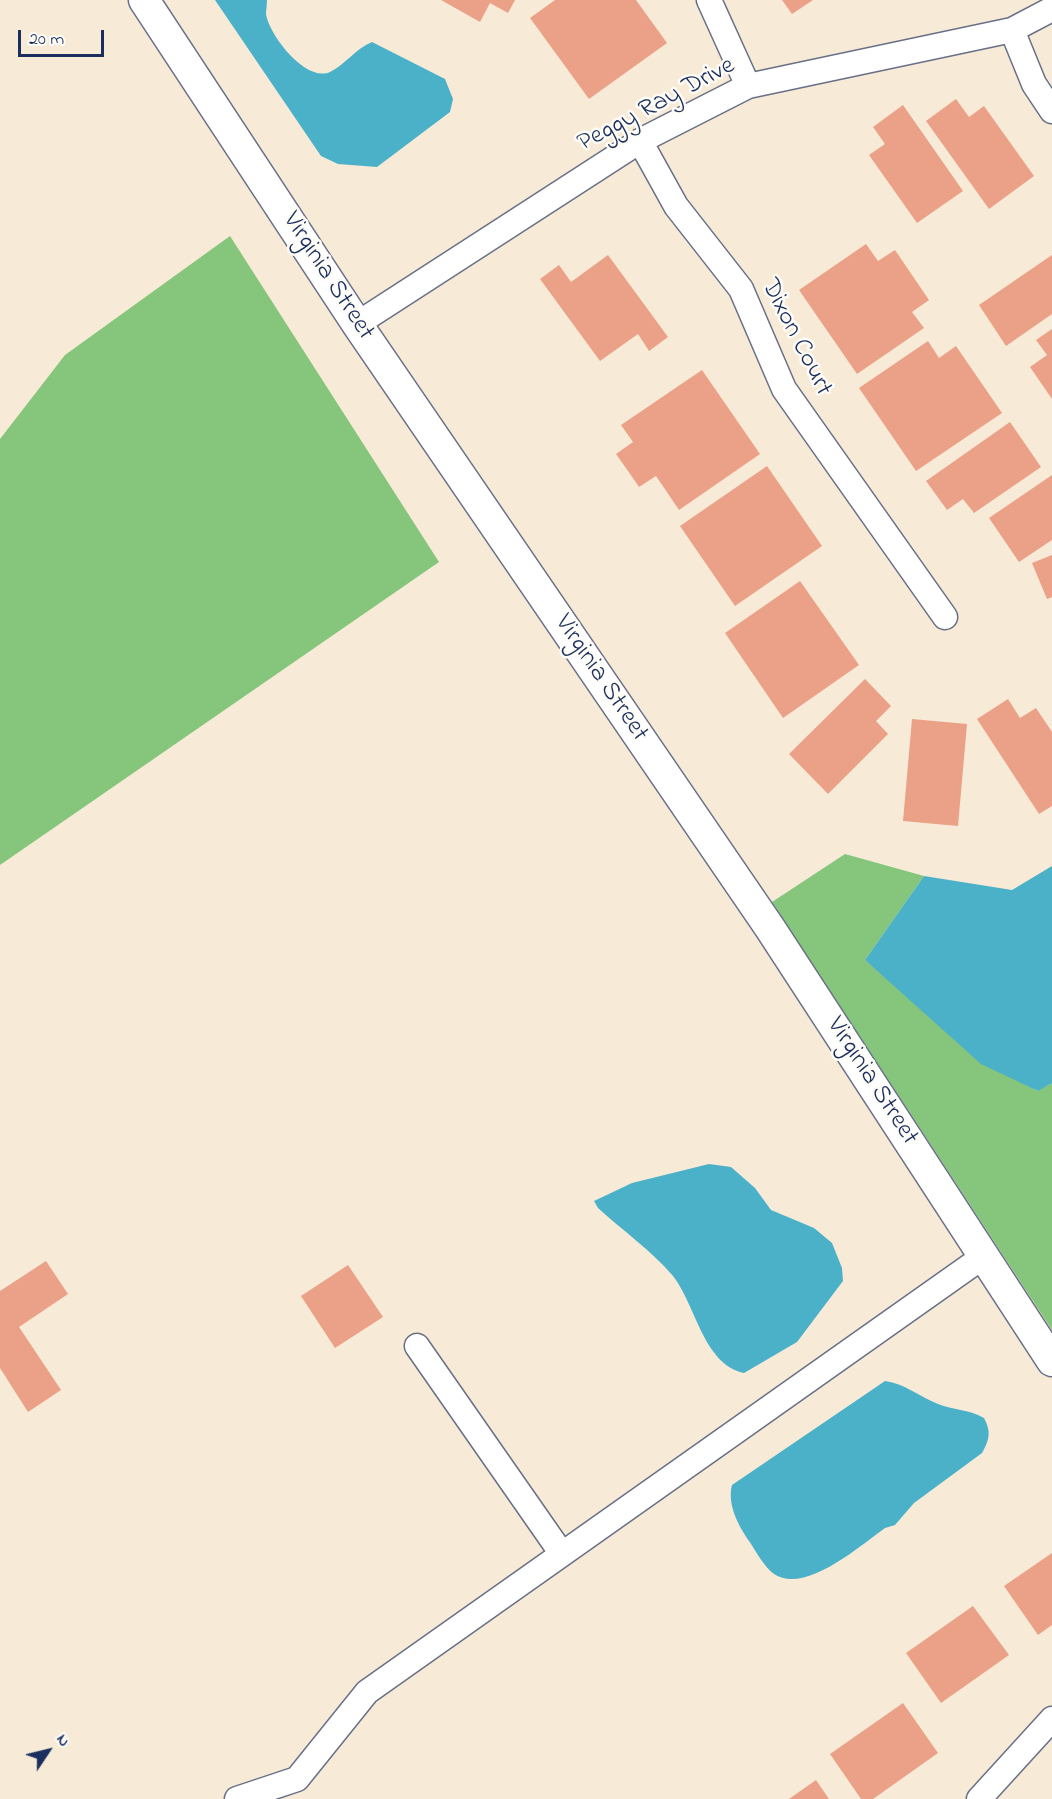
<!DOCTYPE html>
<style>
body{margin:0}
#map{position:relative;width:1052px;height:1799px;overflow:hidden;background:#f7ead7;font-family:"Indie Flower",sans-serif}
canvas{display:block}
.north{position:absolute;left:18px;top:1721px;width:60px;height:60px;-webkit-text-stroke:4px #fdfcf7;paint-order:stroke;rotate:55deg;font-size:16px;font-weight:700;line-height:24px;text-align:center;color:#1b2f5e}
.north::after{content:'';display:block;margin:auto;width:21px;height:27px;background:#1b2f5e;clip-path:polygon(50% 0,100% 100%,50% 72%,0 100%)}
.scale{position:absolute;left:18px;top:30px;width:86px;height:27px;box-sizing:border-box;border:3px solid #1b2f5e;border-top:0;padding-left:8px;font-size:18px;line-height:21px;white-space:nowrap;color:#1b2f5e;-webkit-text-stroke:4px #fdfcf7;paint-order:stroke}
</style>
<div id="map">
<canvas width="1052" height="1799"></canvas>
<div class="north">N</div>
<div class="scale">20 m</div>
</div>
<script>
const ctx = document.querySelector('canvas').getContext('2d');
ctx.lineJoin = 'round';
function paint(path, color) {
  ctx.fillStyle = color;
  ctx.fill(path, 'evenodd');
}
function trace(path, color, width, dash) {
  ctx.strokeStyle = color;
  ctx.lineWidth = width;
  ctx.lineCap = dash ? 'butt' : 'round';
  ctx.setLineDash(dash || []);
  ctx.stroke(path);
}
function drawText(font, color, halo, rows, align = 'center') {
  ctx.font = font + ' "Indie Flower",sans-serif';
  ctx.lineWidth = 5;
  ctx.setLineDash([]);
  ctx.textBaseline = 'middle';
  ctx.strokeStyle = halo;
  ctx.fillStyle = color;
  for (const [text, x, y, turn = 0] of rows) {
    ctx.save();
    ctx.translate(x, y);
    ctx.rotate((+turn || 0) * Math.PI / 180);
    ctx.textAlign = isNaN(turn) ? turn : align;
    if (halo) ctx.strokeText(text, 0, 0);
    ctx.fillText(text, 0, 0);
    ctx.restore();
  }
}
paint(new Path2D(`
 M 230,236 L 439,562 L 0,865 L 0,439 L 65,355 Z
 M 845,854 L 924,876 L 865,960 L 905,994 L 1037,1091 L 1052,1083 L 1052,1330 L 772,902 Z`), '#86c57c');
paint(new Path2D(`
 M 215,0 L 267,0 C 267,4 266,10 266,14 C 269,35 306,83 330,72 C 346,64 355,49 372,42 L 445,79 L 453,99 L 450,112 L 377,167 L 338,164 L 321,156 Z
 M 1052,866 L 1052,1083 L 1038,1091 L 981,1064 L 865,960 L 924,876 L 1012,890 Z
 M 709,1164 L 731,1167 L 755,1188 L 771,1210 L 814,1228 L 832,1243 L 842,1268 L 843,1281 L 797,1342 L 744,1373 C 703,1364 696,1305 673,1276 C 652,1251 622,1230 598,1208 L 594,1201 L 632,1183 Z
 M 885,1381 C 906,1384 918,1396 938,1404 C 953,1410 968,1409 984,1418 C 991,1431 990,1439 982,1453 L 914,1503 L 895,1525 L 885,1528 C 861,1545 805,1595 774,1574 C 764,1567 756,1551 749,1541 C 738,1525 727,1504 732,1485 Z`), '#4ab1c9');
paint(new Path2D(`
 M 441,0 L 515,0 L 508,13 L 490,3 L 480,22 Z
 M 555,0 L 636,0 L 667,43 L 589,99 L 530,18 Z
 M 782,0 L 813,0 L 792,14 Z
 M 956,99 L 969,117 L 984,106 L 1034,176 L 989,209 L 926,121 Z
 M 903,105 L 963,191 L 917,223 L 869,155 L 885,144 L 873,127 Z
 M 866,244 L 878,261 L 895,250 L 929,300 L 912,312 L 924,328 L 857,374 L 799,290 Z
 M 608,255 L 668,337 L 649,351 L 638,334 L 600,361 L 540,279 L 559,265 L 571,282 Z
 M 1052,255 L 1052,314 L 1006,346 L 979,305 Z
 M 1052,329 L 1052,399 L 1030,367 L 1047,355 L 1036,340 Z
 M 928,341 L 939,358 L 956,346 L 1002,413 L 916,471 L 859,388 Z
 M 702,370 L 760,454 L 679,510 L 656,476 L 639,487 L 635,481 L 616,454 L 633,442 L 621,425 Z
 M 1010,422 L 1041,467 L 974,513 L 963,499 L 947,510 L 926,481 Z
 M 767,466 L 822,546 L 735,606 L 680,526 Z
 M 1052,475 L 1052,540 L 1019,562 L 989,518 Z
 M 1052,555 L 1052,597 L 1047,599 L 1032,563 Z
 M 800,581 L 859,665 L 783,718 L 725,633 Z
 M 865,679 L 891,706 L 876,721 L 888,734 L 828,794 L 789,754 Z
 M 1008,699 L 1020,718 L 1036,708 L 1052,732 L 1052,806 L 1039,814 L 977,719 Z
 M 912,719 L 967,724 L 958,826 L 903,821 Z
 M 46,1261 L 68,1294 L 19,1327 L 61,1390 L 28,1412 L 0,1368 L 0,1291 Z
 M 348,1265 L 383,1317 L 335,1348 L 301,1296 Z
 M 1052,1553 L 1052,1625 L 1038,1635 L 1004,1586 Z
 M 973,1606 L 1009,1655 L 941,1703 L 906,1653 Z
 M 903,1703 L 938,1753 L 873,1799 L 861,1799 L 830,1754 Z
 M 816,1780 L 829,1799 L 789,1799 Z`), '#eba188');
const minor = new Path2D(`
 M 709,0 L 748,86
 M 1012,30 L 1034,84 L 1052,111
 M 640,141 L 676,206 L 741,289 L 784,389 L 945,617
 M 357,324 L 640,141 L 748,86 L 1012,30 L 1052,9
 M 417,1346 L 562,1554
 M 237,1799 L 297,1779 L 367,1692 L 984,1256
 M 979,1799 L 1052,1719`);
const tertiary = new Path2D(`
 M 144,0 L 357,324 L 770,928 L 1052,1361`);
trace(minor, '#687088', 27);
trace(tertiary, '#687088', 33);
trace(minor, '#fff', 24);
trace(tertiary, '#fff', 30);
drawText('26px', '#1b2f5e', '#fdfcf7', [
 ["Peggy Ray Drive",657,106,-28],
 ["Virginia Street",327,277,57],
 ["Dixon Court",795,338,63],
 ["Virginia Street",600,679,56],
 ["Virginia Street",871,1082,57]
]);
</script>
